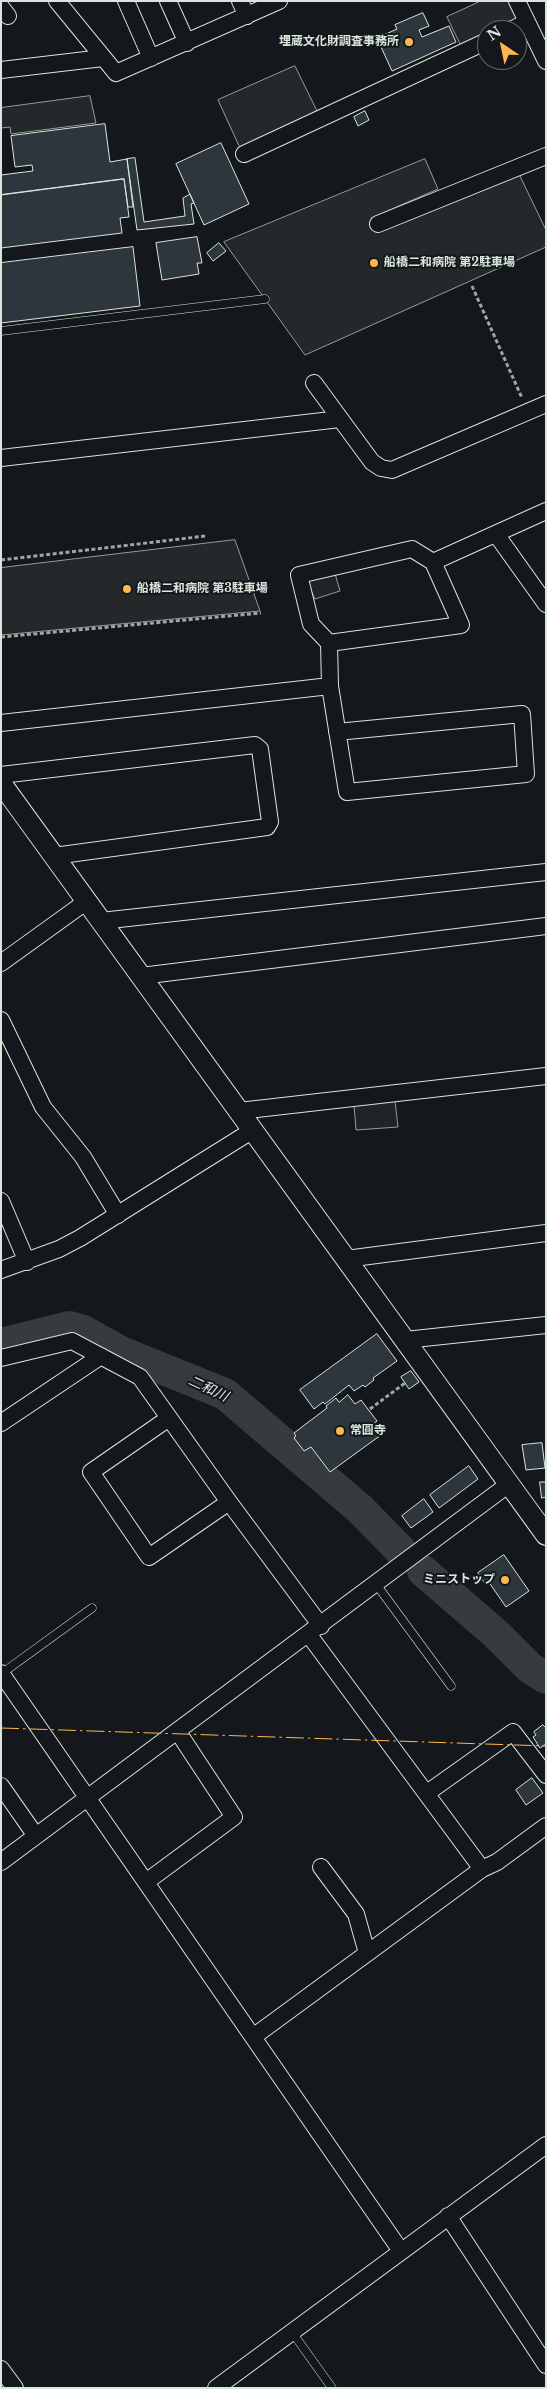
<!DOCTYPE html>
<meta charset="utf-8">
<style>
body{margin:0}
#map{position:relative;width:547px;height:2389px;overflow:hidden;background:#14181c;font-family:"Libre Baskerville",serif}
canvas{display:block}
.frame{position:absolute;inset:0;border:2px solid #d8e6dc;pointer-events:none}
.north{position:absolute;left:477px;top:20px;width:50px;height:50px;box-sizing:border-box;background:#14181c;border:1px solid #626a69;border-radius:50%;rotate:326deg;font-size:14px;font-weight:700;line-height:20px;text-align:center;color:#d8e6dc}
.north::after{content:'';display:block;margin:auto;width:18px;height:22px;background:#ffb74d;clip-path:polygon(50% 0,100% 100%,50% 72%,0 100%)}
</style>
<div id="map">
<canvas width="547" height="2389"></canvas>
<div class="frame"></div>
<div class="north">N</div>
</div>
<script>
const ctx = document.querySelector('canvas').getContext('2d');
ctx.lineJoin = 'round';
function paint(path, color) {
  ctx.fillStyle = color;
  ctx.fill(path, 'evenodd');
}
function trace(path, color, width, dash) {
  ctx.strokeStyle = color;
  ctx.lineWidth = width;
  ctx.lineCap = dash ? 'butt' : 'round';
  ctx.setLineDash(dash || []);
  ctx.stroke(path);
}
function drawText(font, color, halo, rows, align = 'center') {
  ctx.font = font + ' "Libre Baskerville","Noto Sans JP",serif';
  ctx.lineWidth = 4;
  ctx.setLineDash([]);
  ctx.textBaseline = 'middle';
  ctx.strokeStyle = halo;
  ctx.fillStyle = color;
  for (const [text, x, y, turn = 0] of rows) {
    ctx.save();
    ctx.translate(x, y);
    ctx.rotate((+turn || 0) * Math.PI / 180);
    ctx.textAlign = isNaN(turn) ? turn : align;
    if (halo) ctx.strokeText(text, 0, 0);
    ctx.fillText(text, 0, 0);
    ctx.restore();
  }
}
const green = new Path2D(`
 M 334,570 L 340,591 L 315,599 L 308,584 L 313,576 Z
 M 395,1101 L 398,1127 L 356,1130 L 354,1105 Z`);
paint(green, '#202428');
trace(green, '#939e99', 1);
const parking = new Path2D(`
 M 481,1 L 509,1 L 518,18 L 496,30 L 487,30 L 487,34 L 461,46 L 447,17 Z
 M 295,66 L 317,111 L 240,148 L 218,100 Z
 M 90,96 L 96,123 L 11,134 L 10,127 L 1,128 L 1,108 Z
 M 425,159 L 438,189 L 371,218 L 376,231 L 519,174 L 546,230 L 546,247 L 305,355 L 224,242 Z
 M 235,540 L 260,611 L 1,635 L 1,568 Z`);
paint(parking, '#24282b');
trace(parking, '#939e99', 1);
trace(new Path2D(`
 M 1,1344 L 69,1327 L 83,1331 L 121,1352 L 225,1394 L 360,1509 L 401,1551
 M 423,1571 L 496,1634 L 530,1668 L 546,1678`), '#363b3e', 32);
const building = new Path2D(`
 M 423,13 L 429,26 L 419,30 L 422,37 L 449,26 L 456,42 L 392,71 L 377,38 L 397,29 L 395,25 Z
 M 365,111 L 369,120 L 358,126 L 354,117 Z
 M 105,124 L 110,162 L 127,159 L 133,207 L 128,207 L 124,179 L 1,195 L 1,175 L 33,171 L 32,165 L 15,167 L 11,136 Z
 M 221,143 L 249,204 L 204,225 L 176,164 Z
 M 135,158 L 144,222 L 185,216 L 183,198 L 190,194 L 194,203 L 191,204 L 194,224 L 137,230 L 127,159 Z
 M 124,179 L 129,217 L 120,218 L 122,233 L 1,248 L 1,195 Z
 M 197,237 L 202,263 L 197,263 L 199,274 L 162,280 L 156,243 Z
 M 219,243 L 226,251 L 213,261 L 207,253 Z
 M 133,247 L 140,306 L 1,323 L 1,263 Z
 M 377,1334 L 397,1361 L 373,1378 L 374,1380 L 365,1387 L 363,1385 L 354,1391 L 349,1385 L 325,1404 L 323,1402 L 314,1409 L 300,1390 Z
 M 411,1371 L 419,1382 L 409,1389 L 401,1377 Z
 M 348,1395 L 355,1404 L 361,1400 L 377,1421 L 373,1424 L 381,1435 L 330,1472 L 311,1447 L 304,1451 L 294,1438 L 296,1436 L 294,1433 L 327,1408 L 326,1406 L 336,1398 L 339,1402 Z
 M 542,1443 L 545,1468 L 526,1470 L 522,1445 Z
 M 469,1466 L 478,1479 L 439,1508 L 430,1495 Z
 M 540,1482 L 546,1482 L 546,1497 L 542,1498 Z
 M 424,1499 L 433,1512 L 411,1528 L 402,1516 Z
 M 504,1555 L 529,1591 L 506,1607 L 488,1581 L 485,1584 L 478,1573 Z
 M 543,1725 L 546,1728 L 546,1744 L 540,1748 L 533,1737 L 536,1735 L 534,1732 Z
 M 532,1778 L 543,1793 L 526,1805 L 516,1790 Z`);
paint(building, '#2c363c');
trace(building, '#d8e6dc', 1);
const service = new Path2D(`
 M 1,331 L 265,299
 M 376,1584 L 451,1686
 M 1,1674 L 92,1608
 M 292,2332 L 332,2388`);
const minor = new Path2D(`
 M 57,1 L 116,73 L 279,1
 M 126,1 L 151,58
 M 168,1 L 187,43
 M 240,1 L 247,16
 M 517,1 L 546,61
 M 1,7 L 8,16
 M 511,30 L 527,22
 M 1,70 L 103,58
 M 244,154 L 487,41
 M 378,224 L 546,156
 M 314,383 L 372,462 L 381,468 L 392,470 L 546,404
 M 1,458 L 340,419
 M 496,534 L 546,604
 M 433,562 L 546,511
 M 329,643 L 461,625 L 433,562 L 412,549 L 299,575 L 311,624 L 329,643 L 330,686
 M 1,723 L 330,686 L 347,792 L 526,774 L 522,714 L 337,732
 M 1,775 L 255,745 L 260,749 L 270,822 L 267,827 L 54,856
 M 101,921 L 546,872
 M 1,963 L 87,901
 M 141,976 L 546,926
 M 1,1020 L 43,1107 L 83,1157 L 118,1215
 M 239,1111 L 546,1076
 M 1,1201 L 27,1262
 M 346,1259 L 546,1233
 M 1,1270 L 59,1249 L 80,1238 L 253,1130
 M 405,1340 L 546,1325
 M 1,1358 L 72,1341 L 140,1377 L 229,1502 L 321,1626
 M 169,1418 L 91,1472 L 149,1557 L 229,1502
 M 1,1423 L 101,1356
 M 309,1635 L 482,1869
 M 1,1673 L 401,2251
 M 1,1786 L 36,1836
 M 427,1793 L 513,1732 L 546,1775
 M 1,1862 L 509,1484
 M 321,1867 L 356,1914 L 367,1953
 M 146,1882 L 234,1817 L 178,1732
 M 253,2037 L 482,1869 L 497,1862 L 546,1826
 M 448,2216 L 546,2365
 M 1,2369 L 15,2388
 M 216,2388 L 546,2145`);
const tertiary = new Path2D(`
 M 1,783 L 546,1535`);
trace(service, '#d8e6dc', 9);
trace(minor, '#d8e6dc', 18);
trace(tertiary, '#d8e6dc', 22);
trace(new Path2D(`
 M 472,286 L 522,398
 M 1,560 L 206,536
 M 1,637 L 261,613
 M 370,1409 L 405,1383`), '#9da8a2', 3, [4, 2.5]);
trace(service, '#14181c', 8);
trace(minor, '#14181c', 16);
trace(tertiary, '#14181c', 20);
trace(new Path2D(`
 M 1,1728 L 546,1746`), '#ffb74d', 1, [18, 4, 2.5, 4]);
for (const [x, y, r, color] of [
 [409,42,5,"#ffb74d"],
 [374,263,5,"#ffb74d"],
 [127,589,5,"#ffb74d"],
 [340,1431,5,"#ffb74d"],
 [505,1580,5,"#ffb74d"]
]) {
  const dot = new Path2D();
  dot.arc(x, y, r, 0, 2 * Math.PI);
  ctx.fillStyle = color;
  ctx.fill(dot);
  trace(dot, '#14181c', 2);
}
drawText('bold 12px', '#d8e6dc', '#14181c', [
 ["埋蔵文化財調査事務所",399,42,"right"],
 ["船橋二和病院 第2駐車場",384,263],
 ["船橋二和病院 第3駐車場",137,589],
 ["常圓寺",350,1431],
 ["ミニストップ",495,1580,"right"]
], 'left');
drawText('italic 14px', '#d8e6dc', '#14181c', [
 ["二和川",208,1389,25]
]);
</script>
